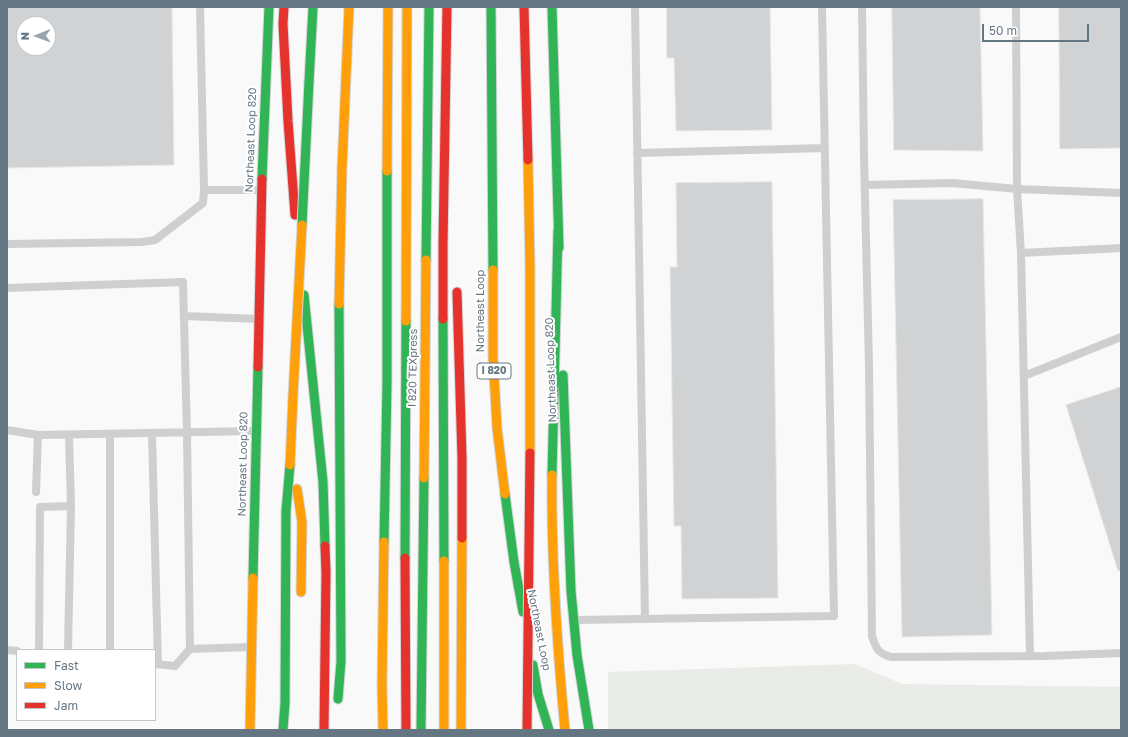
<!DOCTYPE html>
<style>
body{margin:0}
#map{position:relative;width:1128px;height:737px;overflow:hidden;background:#f9f9f9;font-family:"Golos Text",sans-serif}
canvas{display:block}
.frame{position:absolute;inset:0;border:8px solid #657683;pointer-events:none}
.legend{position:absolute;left:16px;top:649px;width:140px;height:72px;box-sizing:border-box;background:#fff;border:1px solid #c1c8cd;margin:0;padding:5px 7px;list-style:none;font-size:12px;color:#657683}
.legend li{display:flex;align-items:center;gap:8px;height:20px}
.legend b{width:20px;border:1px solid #c1c8cd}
.north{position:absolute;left:16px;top:16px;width:40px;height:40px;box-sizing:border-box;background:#fff;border:1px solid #c1c8cd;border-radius:50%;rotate:269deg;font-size:11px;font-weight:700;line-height:16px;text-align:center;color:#657683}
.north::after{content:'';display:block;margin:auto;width:14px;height:18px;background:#99a4ac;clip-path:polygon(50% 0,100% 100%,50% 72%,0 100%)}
.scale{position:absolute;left:982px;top:24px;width:107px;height:18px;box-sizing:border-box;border:2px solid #657683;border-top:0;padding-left:5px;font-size:12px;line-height:14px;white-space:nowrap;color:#657683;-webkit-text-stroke:3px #fff;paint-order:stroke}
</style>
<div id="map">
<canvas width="1128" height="737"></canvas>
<div class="frame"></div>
<ul class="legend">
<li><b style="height:5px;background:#30b455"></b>Fast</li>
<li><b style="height:5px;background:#ff9f0a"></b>Slow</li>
<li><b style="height:5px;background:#e5322d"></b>Jam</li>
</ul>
<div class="north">N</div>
<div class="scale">50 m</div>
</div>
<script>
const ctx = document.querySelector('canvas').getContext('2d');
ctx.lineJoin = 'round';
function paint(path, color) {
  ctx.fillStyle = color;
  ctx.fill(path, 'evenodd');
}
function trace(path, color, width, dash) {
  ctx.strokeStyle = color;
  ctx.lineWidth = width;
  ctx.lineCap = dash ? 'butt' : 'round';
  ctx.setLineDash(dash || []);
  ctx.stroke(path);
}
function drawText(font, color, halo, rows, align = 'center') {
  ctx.font = font + ' "Golos Text",sans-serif';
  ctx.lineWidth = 4;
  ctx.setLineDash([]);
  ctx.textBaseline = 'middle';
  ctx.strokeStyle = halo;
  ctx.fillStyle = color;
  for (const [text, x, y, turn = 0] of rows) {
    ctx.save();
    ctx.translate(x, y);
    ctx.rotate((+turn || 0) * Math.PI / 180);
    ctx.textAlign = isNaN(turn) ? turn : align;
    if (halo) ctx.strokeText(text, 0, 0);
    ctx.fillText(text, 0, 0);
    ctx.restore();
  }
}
paint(new Path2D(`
 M 855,664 L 902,684 L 1121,687 L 1121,730 L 608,730 L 608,672 Z`), '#e8ebe6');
const building = new Path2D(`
 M 7,7 L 172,7 L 174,165 L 7,168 ZM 24,24 L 48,24 L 48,48 L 24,48 Z
 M 667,7 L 770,7 L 772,130 L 676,131 L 674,58 L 667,58 Z
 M 892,7 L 980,7 L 983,151 L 894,150 Z
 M 1059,7 L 1121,7 L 1121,148 L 1060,149 Z
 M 772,182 L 778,598 L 682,599 L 681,526 L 674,526 L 670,267 L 677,267 L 676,183 Z
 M 983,199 L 992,635 L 902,637 L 893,200 Z
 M 1121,387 L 1121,570 L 1118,571 L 1066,405 Z`);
paint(building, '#d0d2d3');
trace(building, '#e8e8e8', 1);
const fast = new Path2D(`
 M 491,7 L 493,270
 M 552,7 L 559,248
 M 309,82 L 313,7
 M 262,179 L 269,7
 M 426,260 L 429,7
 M 304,295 L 323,482 L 325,546
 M 443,319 L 444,561
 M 563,375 L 571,591 L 577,655 L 589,730
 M 552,475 L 558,230
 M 505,494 L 514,562 L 523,612
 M 384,542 L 387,383 L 387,171
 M 405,558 L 406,321
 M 253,578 L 258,367
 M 533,665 L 538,694 L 549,730
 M 338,699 L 341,661 L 339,304
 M 283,730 L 285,703 L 286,511 L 290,465
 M 421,730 L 424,478`);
const slow = new Path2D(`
 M 528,160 L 530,267
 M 387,171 L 388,7
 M 493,270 L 493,357 L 497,428 L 505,494
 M 339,304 L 342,169 L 349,7
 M 406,321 L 407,7
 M 290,465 L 293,396
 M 552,475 C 551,560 557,645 565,730
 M 424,478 L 426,260
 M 297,489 L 302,522 L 301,592
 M 444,561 L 444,730
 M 250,730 L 253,578
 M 383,730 L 382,685 L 384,542
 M 461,730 L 462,538`);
const jam = new Path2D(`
 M 284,7 L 283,24 L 288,121 L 295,215
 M 524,7 L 528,160
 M 457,292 L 462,458 L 462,538
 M 443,319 L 443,244 L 447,7
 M 258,367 L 262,179
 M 405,558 L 406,730
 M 324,730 L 326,573 L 325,546`);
trace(fast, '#d5d6d7', 11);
trace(slow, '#d5d6d7', 11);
trace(jam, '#d5d6d7', 11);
trace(new Path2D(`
 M 200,7 L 204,190
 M 635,7 L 645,619
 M 862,7 L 864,156 L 869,365 L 872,636 C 876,649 878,653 891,657 L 1045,656 L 1121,653
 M 637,153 L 825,148
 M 865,185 L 952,183 L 1017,189 L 1016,7
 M 7,244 L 142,242 L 155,240 L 203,203 L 204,190 L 260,190
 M 1021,253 L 1121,248
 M 7,288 L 183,282 L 187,433 L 190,649
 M 185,316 L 257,319
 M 1024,376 L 1121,337
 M 7,430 L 38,435 L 255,431
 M 152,434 L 158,664
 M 36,492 L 38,435
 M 575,620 L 834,616 L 822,7
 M 7,650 L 17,651
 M 39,650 L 40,507 L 71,506 L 69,435
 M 68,650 L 71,506
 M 110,650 L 110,434
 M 1030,656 L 1021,253 L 1017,189 L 1121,193
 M 155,664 L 175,666 L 190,649 L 251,647`), '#cecfd0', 8);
trace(fast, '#30b455', 9);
trace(slow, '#ff9f0a', 9);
trace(jam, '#e5322d', 9);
const fastBridge = new Path2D(`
 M 302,225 L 309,82`);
const slowBridge = new Path2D(`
 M 530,267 L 530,453
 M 293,396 L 302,225`);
const jamBridge = new Path2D(`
 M 527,730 L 530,453`);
trace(fastBridge, '#d5d6d6', 11, []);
trace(slowBridge, '#d5d6d6', 11, []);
trace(jamBridge, '#d5d6d6', 11, []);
trace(fastBridge, '#30b455', 9);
trace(slowBridge, '#ff9f0a', 9);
trace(jamBridge, '#e5322d', 9);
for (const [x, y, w] of [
 [494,371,34]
]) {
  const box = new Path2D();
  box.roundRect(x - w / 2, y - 8, w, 16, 3);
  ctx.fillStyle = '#fff';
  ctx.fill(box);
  trace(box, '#657683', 1);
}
drawText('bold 10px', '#657683', null, [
 ["I 820",494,371]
]);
drawText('11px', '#657683', '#fff', [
 ["Northeast Loop 820",251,140,-88],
 ["Northeast Loop",481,311,-90],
 ["I 820 TEXpress",413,368,-89],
 ["Northeast Loop 820",551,370,-92],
 ["Northeast Loop 820",243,464,-89],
 ["Northeast Loop",539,630,79]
]);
</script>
